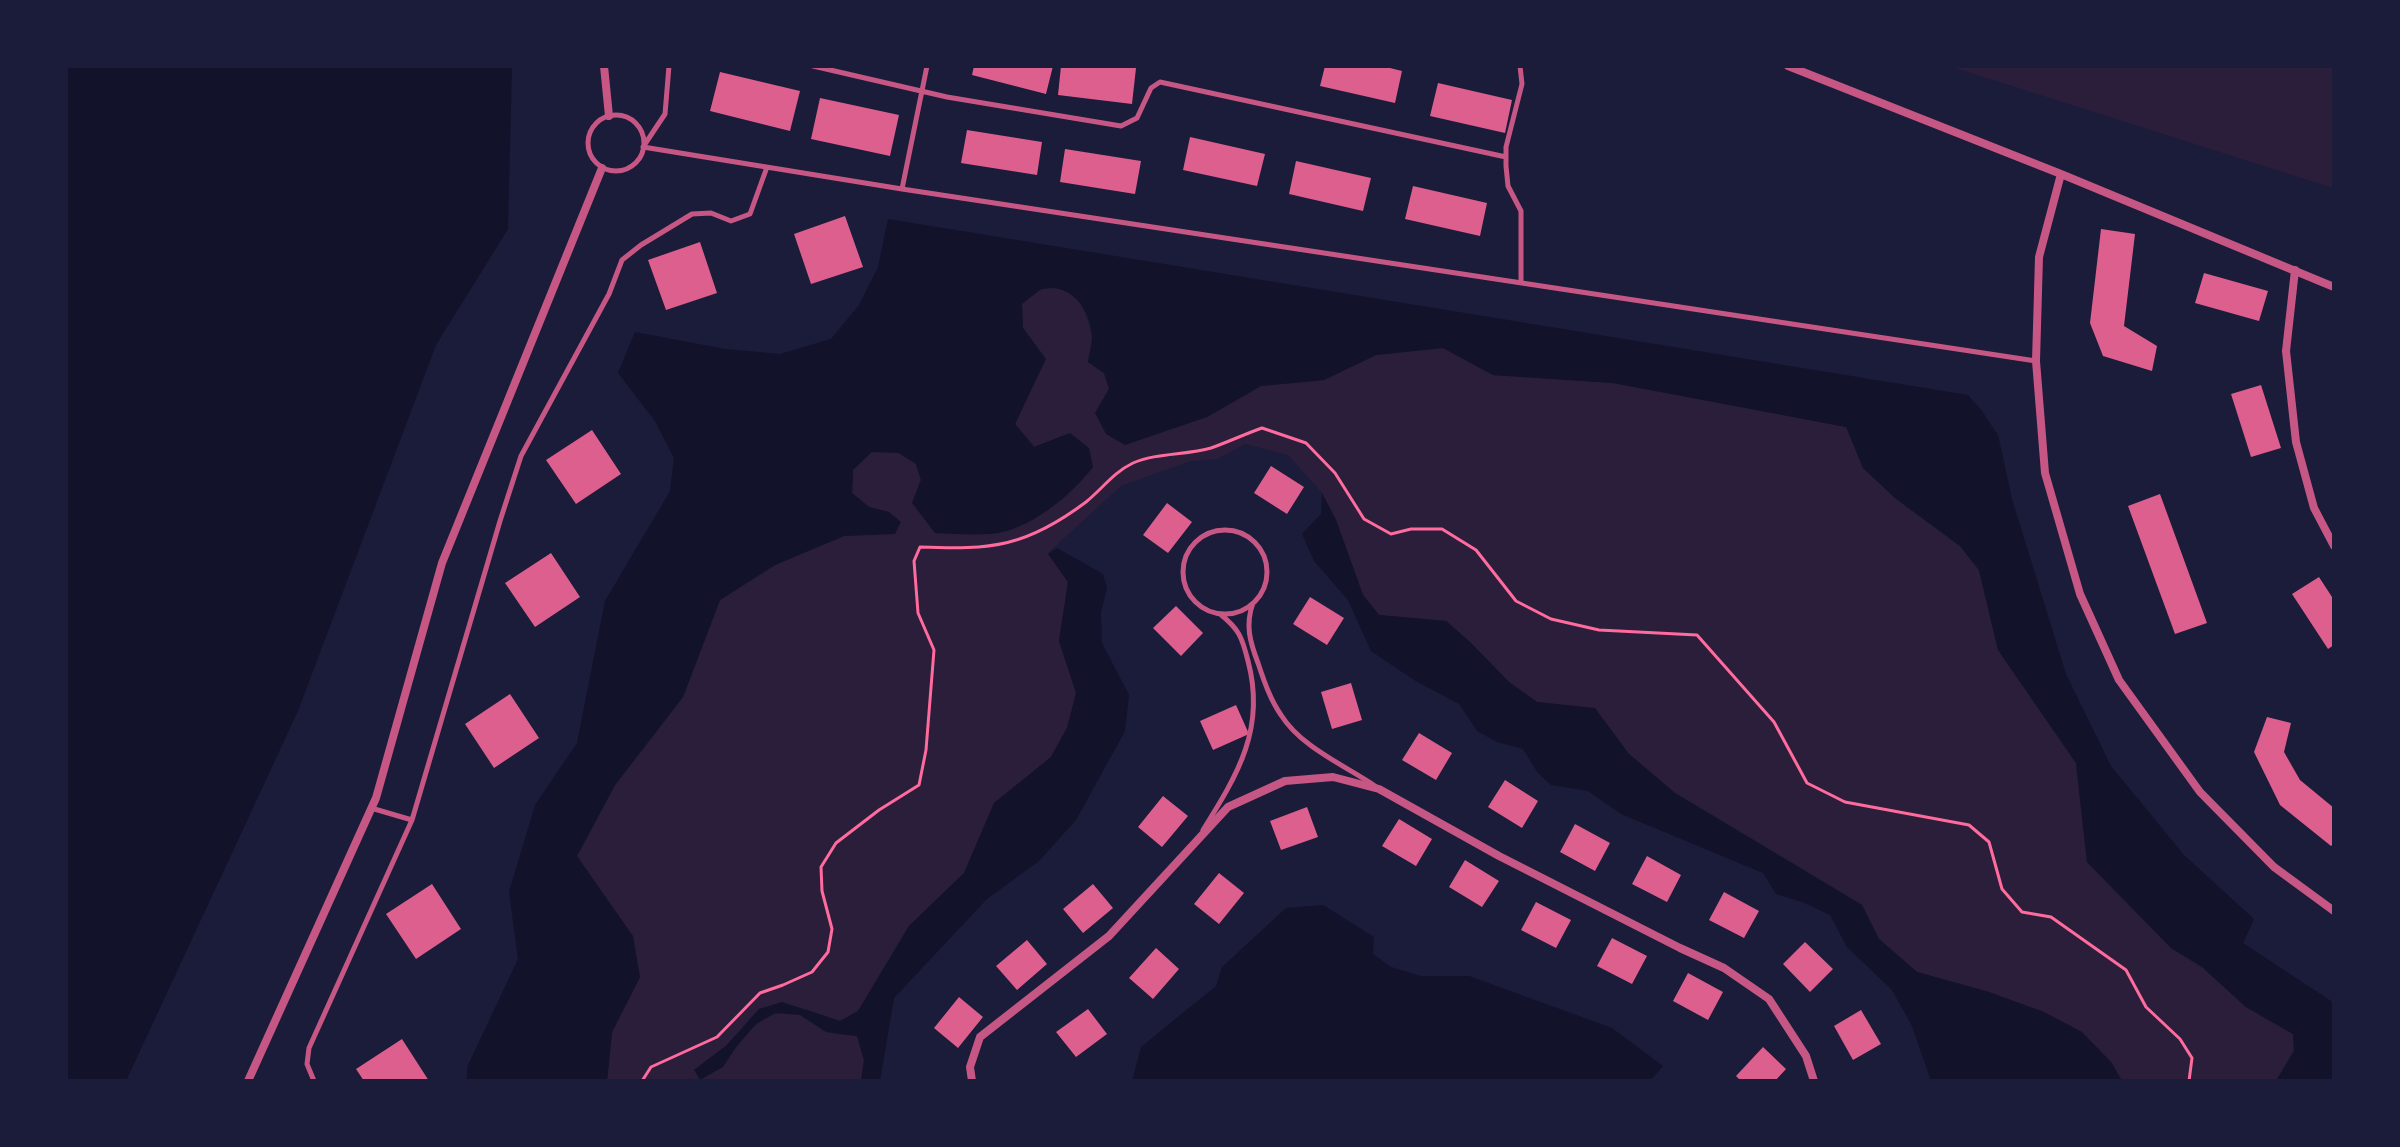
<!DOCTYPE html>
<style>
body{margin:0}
#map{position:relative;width:2400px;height:1147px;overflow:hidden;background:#1b1b3a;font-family:"Space Grotesk",sans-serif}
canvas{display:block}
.frame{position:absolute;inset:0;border:68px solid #1b1b3a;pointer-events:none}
</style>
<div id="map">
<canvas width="2400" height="1147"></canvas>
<div class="frame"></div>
</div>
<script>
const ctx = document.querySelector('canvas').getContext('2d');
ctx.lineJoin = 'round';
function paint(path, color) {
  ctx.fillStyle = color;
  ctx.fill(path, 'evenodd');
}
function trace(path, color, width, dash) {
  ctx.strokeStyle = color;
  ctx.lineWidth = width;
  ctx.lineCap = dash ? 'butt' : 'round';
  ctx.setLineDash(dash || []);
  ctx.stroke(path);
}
paint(new Path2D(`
 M 1949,66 L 2334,66 L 2334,188 L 2333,188 Z
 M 1059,288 L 1077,297 L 1085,313 L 1092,335 L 1088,362 L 1104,373 L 1109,389 L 1095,414 L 1207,417 L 1261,386 L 1324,380 L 1376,355 L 1443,348 L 1493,375 L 1613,383 L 1847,427 L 1863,468 L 1895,498 L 1960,546 L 1979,570 L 1998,650 L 2076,763 L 2087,862 L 2171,948 L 2202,967 L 2246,1007 L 2293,1034 L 2294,1051 L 2276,1081 L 2122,1081 L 2111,1062 L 1989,992 L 1917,972 L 1879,939 L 1862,905 L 1675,793 L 1629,754 L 1595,709 L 1537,702 L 1509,682 L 1470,642 L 1446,621 L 1379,615 L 1363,595 L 1336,520 L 1322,493 L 1288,455 L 1245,444 L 1218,459 L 1191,461 L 1121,486 L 1048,553 L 1068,582 L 1059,641 L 1077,693 L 1067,728 L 1051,757 L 994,803 L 964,873 L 909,926 L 858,1011 L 840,1021 L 808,1010 L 759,1009 L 727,1045 L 694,1070 L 722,1067 C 740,1042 763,1004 799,1014 C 809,1017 816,1027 826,1031 C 835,1035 847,1035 857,1036 L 864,1060 L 861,1081 L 607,1081 L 612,1032 L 640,977 L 577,856 L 615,785 L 683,697 L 720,600 L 775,565 L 844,536 L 895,533 L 889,512 L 869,507 L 852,493 L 853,470 L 872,451 L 899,453 L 916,464 L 921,480 L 912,503 L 1070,433 L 1035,447 L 1015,424 L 1045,359 L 1023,328 L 1022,304 L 1041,289 Z`), '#2a1e3b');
paint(new Path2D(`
 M 66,66 L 512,66 L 508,229 L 436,345 L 298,711 L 126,1081 L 66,1081 Z
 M 888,219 L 1968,395 L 1982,411 L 1998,435 L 2012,499 L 2066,674 L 2111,766 L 2184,855 L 2254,919 L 2243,943 L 2334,1003 L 2334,1081 L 2276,1081 L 2294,1051 L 2293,1034 L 2246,1007 L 2202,967 L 2171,948 L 2087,862 L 2076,763 L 1998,650 L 1979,570 L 1960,546 L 1895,498 L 1863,468 L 1846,427 L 1613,383 L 1493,375 L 1443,348 L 1376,355 L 1324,380 L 1261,386 L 1207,417 L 1125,445 L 1106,434 L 1095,413 L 1109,389 L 1104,373 L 1088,362 C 1089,354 1093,344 1092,336 C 1091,311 1071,282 1043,289 C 1036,291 1029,299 1022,304 L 1023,328 L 1046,359 L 1015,424 L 1034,447 L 1070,433 L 1089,448 L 1093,467 C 1071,496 1028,531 991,534 C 973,535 953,534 935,533 L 912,503 L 921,480 L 916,464 L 899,453 L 872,452 L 853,470 L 852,493 L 869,507 L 889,512 L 901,522 L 895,534 L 844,536 L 775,565 L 720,600 L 683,697 L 615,785 L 577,856 L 633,936 L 640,977 L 612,1032 L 607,1081 L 466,1081 L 468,1065 L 518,959 L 509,892 L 535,805 L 577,743 L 605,601 L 670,491 L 674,458 L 655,421 L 618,373 L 635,332 L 725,349 L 780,354 L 831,339 L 859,305 L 878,267 Z
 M 1322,493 L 1336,520 L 1363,595 L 1379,615 L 1446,621 L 1470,642 L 1509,682 L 1537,702 L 1595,708 L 1629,754 L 1675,793 L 1862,905 L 1879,939 L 1917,972 L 1989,992 L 2044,1012 L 2082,1032 L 2111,1062 L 2122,1081 L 1931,1081 L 1912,1026 L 1892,990 L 1847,947 L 1830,915 L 1802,902 L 1776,894 L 1763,873 L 1621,814 L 1588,791 L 1551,785 L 1538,773 L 1523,749 L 1497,742 L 1477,731 L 1459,704 L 1414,680 L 1371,651 L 1348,600 L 1314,561 L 1302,534 L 1321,514 Z
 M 1057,548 L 1103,574 L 1107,588 L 1101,612 L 1102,643 L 1129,695 L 1125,731 L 1076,820 L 1039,861 L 987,899 L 894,998 L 880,1081 L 861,1081 L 864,1060 L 857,1036 L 826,1032 L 800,1015 L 775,1013 L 756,1024 L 736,1047 L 723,1067 L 700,1080 L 694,1070 L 727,1045 L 759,1009 L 782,1002 L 840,1021 L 858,1011 L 909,926 L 964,873 L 994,803 L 1051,757 L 1067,728 L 1076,693 L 1059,641 L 1068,582 L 1048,554 Z
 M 1323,905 L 1374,937 L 1373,954 L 1391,967 L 1421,976 L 1469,976 L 1612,1028 L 1663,1066 L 1650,1081 L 1132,1081 L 1141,1047 L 1216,986 L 1222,967 L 1286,908 Z`), '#12122b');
paint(new Path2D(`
 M 974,66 L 1053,66 L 1046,94 L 972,75 Z
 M 1061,66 L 1136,68 L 1132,104 L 1058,95 Z
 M 1325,66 L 1382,66 L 1402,71 L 1395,103 L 1320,86 Z
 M 720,72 L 800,91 L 790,131 L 710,111 Z
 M 1438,83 L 1512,100 L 1505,133 L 1430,116 Z
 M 820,98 L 899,115 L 890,156 L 811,139 Z
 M 967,130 L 1042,142 L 1037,175 L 961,163 Z
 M 1190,137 L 1265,154 L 1257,186 L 1183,170 Z
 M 1065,149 L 1141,161 L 1135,194 L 1060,182 Z
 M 1296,161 L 1371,178 L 1363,211 L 1289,194 Z
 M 1413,186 L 1487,203 L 1480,236 L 1405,219 Z
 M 845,216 L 863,267 L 811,284 L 794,234 Z
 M 2101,229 L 2135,234 L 2124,326 L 2157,346 L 2152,371 L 2103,356 L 2090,323 Z
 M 700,242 L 717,293 L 666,310 L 648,260 Z
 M 2204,273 L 2268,291 L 2259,321 L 2195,303 Z
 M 2261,385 L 2281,448 L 2251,457 L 2231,394 Z
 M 592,430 L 621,474 L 576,504 L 546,460 Z
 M 1271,466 L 1304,487 L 1287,514 L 1254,493 Z
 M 2160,494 L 2207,623 L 2175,634 L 2128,506 Z
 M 1167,503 L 1192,522 L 1168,553 L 1143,535 Z
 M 551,553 L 580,597 L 535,627 L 505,583 Z
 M 2319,577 L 2334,600 L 2334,645 L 2328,649 L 2292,594 Z
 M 1310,597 L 1344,618 L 1327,645 L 1293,624 Z
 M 1176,606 L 1203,633 L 1181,656 L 1153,628 Z
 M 1351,683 L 1362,720 L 1332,729 L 1321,692 Z
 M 510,694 L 539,738 L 494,768 L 465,724 Z
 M 1236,705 L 1249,734 L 1213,750 L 1200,721 Z
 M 2267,717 L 2291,723 L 2284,752 L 2300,780 L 2334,808 L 2334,843 L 2331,846 L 2280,805 L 2254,752 Z
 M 1419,733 L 1452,753 L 1436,780 L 1402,760 Z
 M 1505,780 L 1538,801 L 1522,828 L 1488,807 Z
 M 1163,796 L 1188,816 L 1162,847 L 1138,827 Z
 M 1307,807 L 1318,837 L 1281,850 L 1270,821 Z
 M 1399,819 L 1432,839 L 1416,866 L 1382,846 Z
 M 1575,824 L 1610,843 L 1595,871 L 1560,852 Z
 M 1647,856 L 1681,875 L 1667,902 L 1632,884 Z
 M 1465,860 L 1499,881 L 1482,907 L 1449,887 Z
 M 1219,873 L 1244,893 L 1219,924 L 1194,904 Z
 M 432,884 L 461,929 L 416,959 L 386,914 Z
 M 1093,884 L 1113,908 L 1083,933 L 1063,909 Z
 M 1724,892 L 1759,911 L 1744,938 L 1709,920 Z
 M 1536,902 L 1571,920 L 1556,948 L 1521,930 Z
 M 1612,938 L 1647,956 L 1632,984 L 1597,966 Z
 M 1027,940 L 1047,964 L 1017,990 L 996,966 Z
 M 1805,942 L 1833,969 L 1810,992 L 1783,964 Z
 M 1156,948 L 1179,969 L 1153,999 L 1129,978 Z
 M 1688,973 L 1723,992 L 1708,1020 L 1673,1001 Z
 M 959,997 L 983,1017 L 958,1048 L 934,1028 Z
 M 1088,1009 L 1107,1034 L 1076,1057 L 1056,1032 Z
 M 1861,1010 L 1881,1044 L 1853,1060 L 1834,1026 Z
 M 402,1039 L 429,1081 L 364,1081 L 356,1069 Z
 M 1763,1047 L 1786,1069 L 1775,1081 L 1741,1081 L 1736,1076 Z`), '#dd5f8e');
trace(new Path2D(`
 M 642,1081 L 651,1067 L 717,1037 L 760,993 L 783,985 L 812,972 L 828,952 L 832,929 L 822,891 L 821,867 L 836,843 L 879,810 L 919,785 L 926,750 L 934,650 L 918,613 L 914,561 L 920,547 C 992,550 1026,547 1086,502 C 1102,489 1114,472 1133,463 C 1155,453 1187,455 1211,448 C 1228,442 1245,434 1262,428 L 1306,443 L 1335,473 L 1364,519 L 1391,534 L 1411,529 L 1442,529 L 1476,550 L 1516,601 L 1551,619 L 1599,630 L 1697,635 L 1774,722 L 1807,783 L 1845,802 L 1969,825 L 1989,842 L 2002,889 L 2022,912 L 2051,917 L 2126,970 L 2146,1007 L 2180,1039 L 2192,1058 L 2189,1081`), '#ff6b9d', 3);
trace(new Path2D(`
 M 669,66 L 665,114 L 643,147 L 902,189 L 2036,361
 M 813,66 L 947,97 L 1121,126 L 1137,118 L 1151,88 L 1160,82 L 1506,157
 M 1520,66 L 1522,84 L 1506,147 L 1506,166 L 1508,186 L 1521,211 L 1521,283
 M588 143a28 28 0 1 1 56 0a28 28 0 1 1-56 0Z
 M 902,189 L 927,66
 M1183 572a42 42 0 1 1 84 0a42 42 0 1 1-84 0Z
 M 1253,603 C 1245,625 1250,642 1258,663 C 1264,681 1270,699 1281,715 C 1301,747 1344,765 1375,786
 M 371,808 L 412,820
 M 1203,830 C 1238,774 1266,728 1248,661 C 1242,637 1239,629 1220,614
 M 314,1081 L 307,1064 L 309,1048 L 412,820 L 500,521 L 521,456 L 609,294 L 622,260 L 641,245 L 692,214 L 711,213 L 731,221 L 750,214 L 767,167`), '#c65784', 5);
trace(new Path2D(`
 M 604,66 L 609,116
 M 1788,66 L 2061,174 L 2334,287
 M 2061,174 L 2039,257 L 2036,361 L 2045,473 L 2080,594 L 2119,680 L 2200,792 L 2274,867 L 2334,911
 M 2295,270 L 2286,351 L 2296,442 L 2314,508 L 2334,546
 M 248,1081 L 376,798 L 442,563 L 602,168
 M 972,1081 L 970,1067 L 980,1037 L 1109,936 L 1228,807 L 1285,781 L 1333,777 L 1379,789 L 1499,856 L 1680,948 L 1724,968 L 1769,999 L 1806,1056 L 1814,1081`), '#c65784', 8);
</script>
